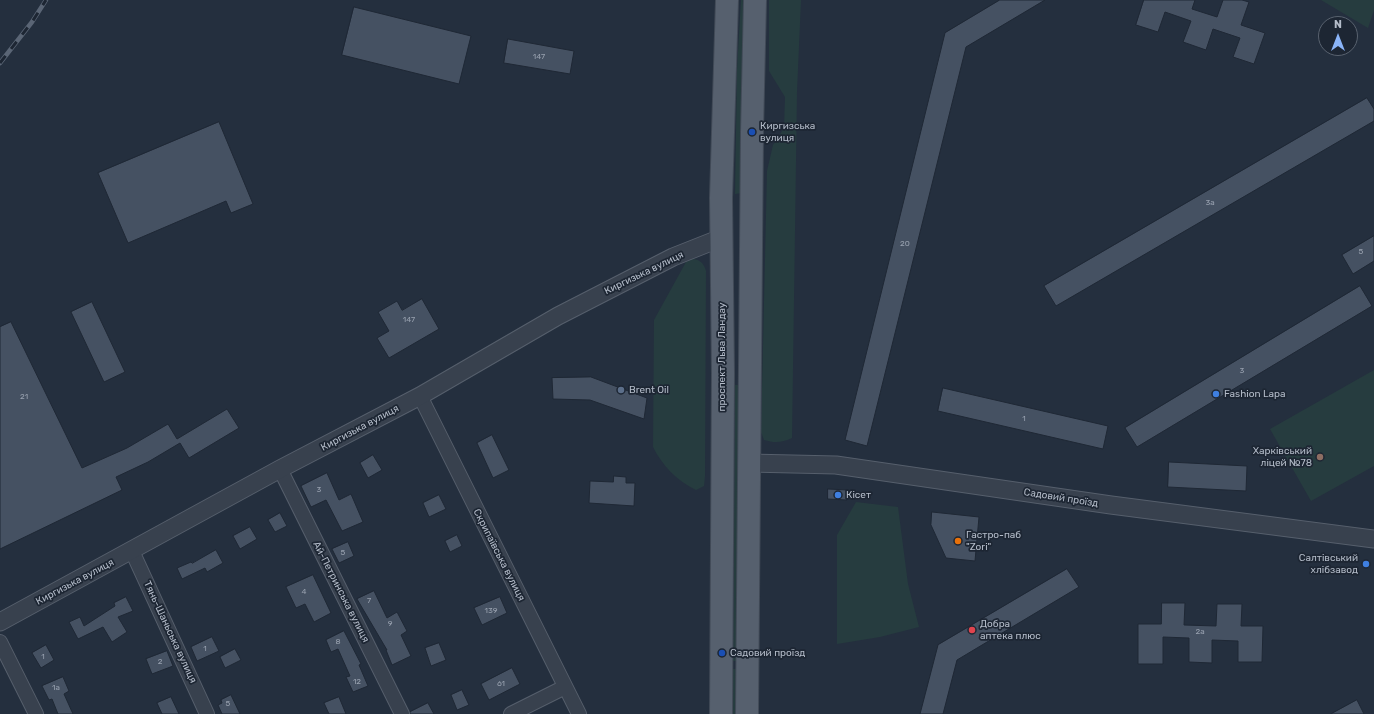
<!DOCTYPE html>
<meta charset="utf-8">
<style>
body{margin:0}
#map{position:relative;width:1374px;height:714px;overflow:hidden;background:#242f3e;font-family:Rubik,sans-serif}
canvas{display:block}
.north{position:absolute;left:1318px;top:16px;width:40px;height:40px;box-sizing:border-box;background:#1d2633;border:1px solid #59626f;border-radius:50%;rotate:0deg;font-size:11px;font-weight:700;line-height:16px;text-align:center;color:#b4bcc9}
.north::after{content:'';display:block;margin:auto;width:14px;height:18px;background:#8ab4f8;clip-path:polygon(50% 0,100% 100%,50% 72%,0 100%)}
</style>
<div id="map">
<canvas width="1374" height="714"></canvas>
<div class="north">N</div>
</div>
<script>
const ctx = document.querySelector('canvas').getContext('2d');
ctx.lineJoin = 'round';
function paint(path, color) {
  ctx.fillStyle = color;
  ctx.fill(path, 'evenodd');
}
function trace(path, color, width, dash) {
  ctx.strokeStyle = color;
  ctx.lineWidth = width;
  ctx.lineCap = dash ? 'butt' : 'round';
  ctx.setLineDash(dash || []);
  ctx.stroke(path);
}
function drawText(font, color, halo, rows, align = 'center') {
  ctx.font = font + ' Rubik,sans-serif';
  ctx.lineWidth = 3.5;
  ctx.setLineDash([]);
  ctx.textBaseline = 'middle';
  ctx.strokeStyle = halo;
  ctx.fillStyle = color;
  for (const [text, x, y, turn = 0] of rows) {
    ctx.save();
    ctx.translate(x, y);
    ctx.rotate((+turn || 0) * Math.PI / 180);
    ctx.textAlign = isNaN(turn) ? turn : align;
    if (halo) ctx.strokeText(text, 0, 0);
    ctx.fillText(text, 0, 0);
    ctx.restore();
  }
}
paint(new Path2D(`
 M 741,0 L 748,0 L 742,193 L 735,194 L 737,69 Z
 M 769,0 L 801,0 L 797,92 L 792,438 C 782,443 774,443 764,440 L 761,432 L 767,171 L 773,145 L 784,128 L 785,97 L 769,71 Z
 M 1321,0 L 1374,0 L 1374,10 L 1368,28 Z
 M 693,259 C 701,260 704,264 706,271 L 705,476 L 704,486 L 696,490 C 677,481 662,465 653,447 L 654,320 L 686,262 Z
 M 1374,370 L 1374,466 L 1311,501 L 1270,429 Z
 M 735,385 L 741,385 L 739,661 L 733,661 Z
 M 856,502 L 898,507 L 908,584 L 919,627 L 880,637 L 837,644 L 837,535 Z
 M 733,669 L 738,669 L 738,714 L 732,714 Z`), '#263c3f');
const building = new Path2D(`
 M 1000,0 L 1045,0 L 966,47 L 867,446 L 845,440 L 945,33 Z
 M 1144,0 L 1195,0 L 1192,9 L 1217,17 L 1223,0 L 1242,0 L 1249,2 L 1241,25 L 1265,33 L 1254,64 L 1233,57 L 1240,38 L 1213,29 L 1206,50 L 1183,42 L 1191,21 L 1165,12 L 1158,32 L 1136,25 Z
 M 354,7 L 471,36 L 459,84 L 342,55 Z
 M 508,39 L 574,51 L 570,74 L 504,63 Z
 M 1367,98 L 1374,109 L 1374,121 L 1056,306 L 1044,286 Z
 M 219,122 L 253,204 L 231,213 L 226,201 L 128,243 L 98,173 Z
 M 1374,236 L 1374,261 L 1353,274 L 1342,255 Z
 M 1360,286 L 1372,306 L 1137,447 L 1125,428 Z
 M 422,299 L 439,329 L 389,358 L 377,338 L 389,331 L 378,312 L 397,301 L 402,310 Z
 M 92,302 L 125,372 L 104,382 L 71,312 Z
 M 11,322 L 82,468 L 127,448 L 168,424 L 177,439 L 227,409 L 239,428 L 189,458 L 180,443 L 148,462 L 116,477 L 122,490 L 0,549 L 0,327 Z
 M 591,377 L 647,398 L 644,419 L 590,400 L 553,399 L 552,378 Z
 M 943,388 L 1108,426 L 1103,449 L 938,411 Z
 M 492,435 L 509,470 L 493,478 L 477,443 Z
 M 373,455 L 382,470 L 368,478 L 360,463 Z
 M 1169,462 L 1247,466 L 1246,491 L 1168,487 Z
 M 327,473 L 339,500 L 351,494 L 363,522 L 342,531 L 326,500 L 311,507 L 301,486 Z
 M 614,476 L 626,477 L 626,483 L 635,483 L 634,506 L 589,503 L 590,481 L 613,482 Z
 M 828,489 L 848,490 L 847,500 L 828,499 Z
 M 439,495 L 446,509 L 429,517 L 423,503 Z
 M 932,512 L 979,517 L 975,561 L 946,558 L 931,525 Z
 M 280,513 L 287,526 L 275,532 L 268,520 Z
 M 250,527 L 257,539 L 240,549 L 233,536 Z
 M 457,535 L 462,546 L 450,552 L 445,541 Z
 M 348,542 L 354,556 L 339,563 L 332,549 Z
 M 216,550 L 223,563 L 207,572 L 205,568 L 182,579 L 177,568 L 191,562 L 192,563 Z
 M 1067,569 L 1079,587 L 957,660 L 943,714 L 920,714 L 938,645 Z
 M 313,575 L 331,613 L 314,622 L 305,604 L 296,608 L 286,587 Z
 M 374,591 L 387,618 L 397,612 L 407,631 L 401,635 L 411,656 L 392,665 L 386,650 L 387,650 L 357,599 Z
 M 126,597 L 133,611 L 118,617 L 127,632 L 112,642 L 103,627 L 78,639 L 69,622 L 80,617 L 84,626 L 115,606 L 114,603 Z
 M 500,597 L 507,613 L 482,625 L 474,608 Z
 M 1162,603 L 1185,603 L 1184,625 L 1216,626 L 1217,604 L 1242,604 L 1241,626 L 1263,626 L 1262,662 L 1238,662 L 1238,641 L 1212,640 L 1212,663 L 1189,662 L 1189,638 L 1163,637 L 1163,664 L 1138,664 L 1138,624 L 1161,624 Z
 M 344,631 L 361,664 L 359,665 L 368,686 L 353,692 L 346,677 L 350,676 L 338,649 L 331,652 L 326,640 Z
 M 212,637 L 219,651 L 197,661 L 191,647 Z
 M 439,643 L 446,660 L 431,666 L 425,648 Z
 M 46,645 L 54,660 L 41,668 L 32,653 Z
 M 235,649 L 241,660 L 225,668 L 220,657 Z
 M 167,651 L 173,666 L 152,674 L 146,659 Z
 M 512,668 L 520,684 L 489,700 L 481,684 Z
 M 63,677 L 69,691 L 64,694 L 73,714 L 58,714 L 52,699 L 49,700 L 42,686 Z
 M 462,690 L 469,705 L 457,710 L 451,695 Z
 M 231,695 L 240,714 L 222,714 L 218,705 L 222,703 L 221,700 Z
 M 171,697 L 179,714 L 162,714 L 157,703 Z
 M 339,697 L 346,714 L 329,714 L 324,703 Z
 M 1357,700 L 1364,714 L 1331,714 Z
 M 428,703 L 434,714 L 410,714 L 410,712 Z`);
paint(building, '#455162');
trace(building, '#1f2835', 1);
const minor = new Path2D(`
 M 420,396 L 579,714
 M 280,469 L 402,714
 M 132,551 L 207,714
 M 0,642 L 36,714
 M 511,714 L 565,687`);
const tertiary = new Path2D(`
 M 749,463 L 836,465 L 1111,505 L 1374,539
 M 0,622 L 280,469 L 420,396 L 558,316 L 673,257 L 721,238`);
const primary = new Path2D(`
 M 721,714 L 723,374 L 721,198 L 727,0
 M 747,714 L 752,132 L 755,0`);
trace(minor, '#565f6c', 16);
trace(tertiary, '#565f6c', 19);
trace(primary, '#414a57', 24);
trace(minor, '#38414e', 14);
trace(tertiary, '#38414e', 17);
trace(primary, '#56606e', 22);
const rail = new Path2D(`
 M 0,63 L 32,22 L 46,0`);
trace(rail, '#5a6575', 4.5);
trace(rail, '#1d2633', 3, [9]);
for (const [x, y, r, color] of [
 [752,132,4,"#1a4fb4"],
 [621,390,4,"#5c6f8a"],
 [1216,394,4,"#3f7fe0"],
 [1320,457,4,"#8d6e63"],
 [838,495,4,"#3f7fe0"],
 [958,541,4,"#e8710a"],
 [1366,564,4,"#3f7fe0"],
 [972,630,4,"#e0444e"],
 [722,653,4,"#1a4fb4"]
]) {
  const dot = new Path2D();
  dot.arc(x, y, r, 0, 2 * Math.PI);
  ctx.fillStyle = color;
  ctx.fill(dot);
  trace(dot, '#1d2633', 1.5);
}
drawText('8px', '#98a1af', null, [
 ["147",539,57],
 ["3а",1210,203],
 ["20",905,244],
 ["5",1361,252],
 ["147",409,320],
 ["3",1242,371],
 ["21",24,397],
 ["1",1024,419],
 ["3",319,490],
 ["5",343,553],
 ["4",304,592],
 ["7",369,601],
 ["139",491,611],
 ["9",390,624],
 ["2а",1200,632],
 ["8",338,642],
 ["1",205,649],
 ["1",43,657],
 ["2",160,662],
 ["12",357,682],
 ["61",501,684],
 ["1а",56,688],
 ["5",228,704]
]);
drawText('10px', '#b4bcc9', '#1d2633', [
 ["Киргизська",760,126],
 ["вулиця",760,138],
 ["Brent Oil",629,390],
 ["Fashion Lapa",1224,394],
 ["Харківський",1312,451,"right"],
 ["ліцей №78",1312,463,"right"],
 ["Кісет",846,495],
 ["Гастро-паб",966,535],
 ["\"Zori\"",966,547],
 ["Салтівський",1358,558,"right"],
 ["хлібзавод",1358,570,"right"],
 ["Добра",980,624],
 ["аптека плюс",980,636],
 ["Садовий проїзд",730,653]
], 'left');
drawText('10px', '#b4bcc9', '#1d2633', [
 ["Киргизька вулиця",644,273,-26],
 ["проспект Льва Ландау",722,357,-90],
 ["Киргизька вулиця",360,428,-28],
 ["Садовий проїзд",1061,498,9],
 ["Скрипаївська вулиця",499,555,63],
 ["Киргизька вулиця",75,582,-28],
 ["Ай-Петринська вулиця",341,592,63],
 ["Тянь-Шаньська вулиця",170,632,65]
]);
</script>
